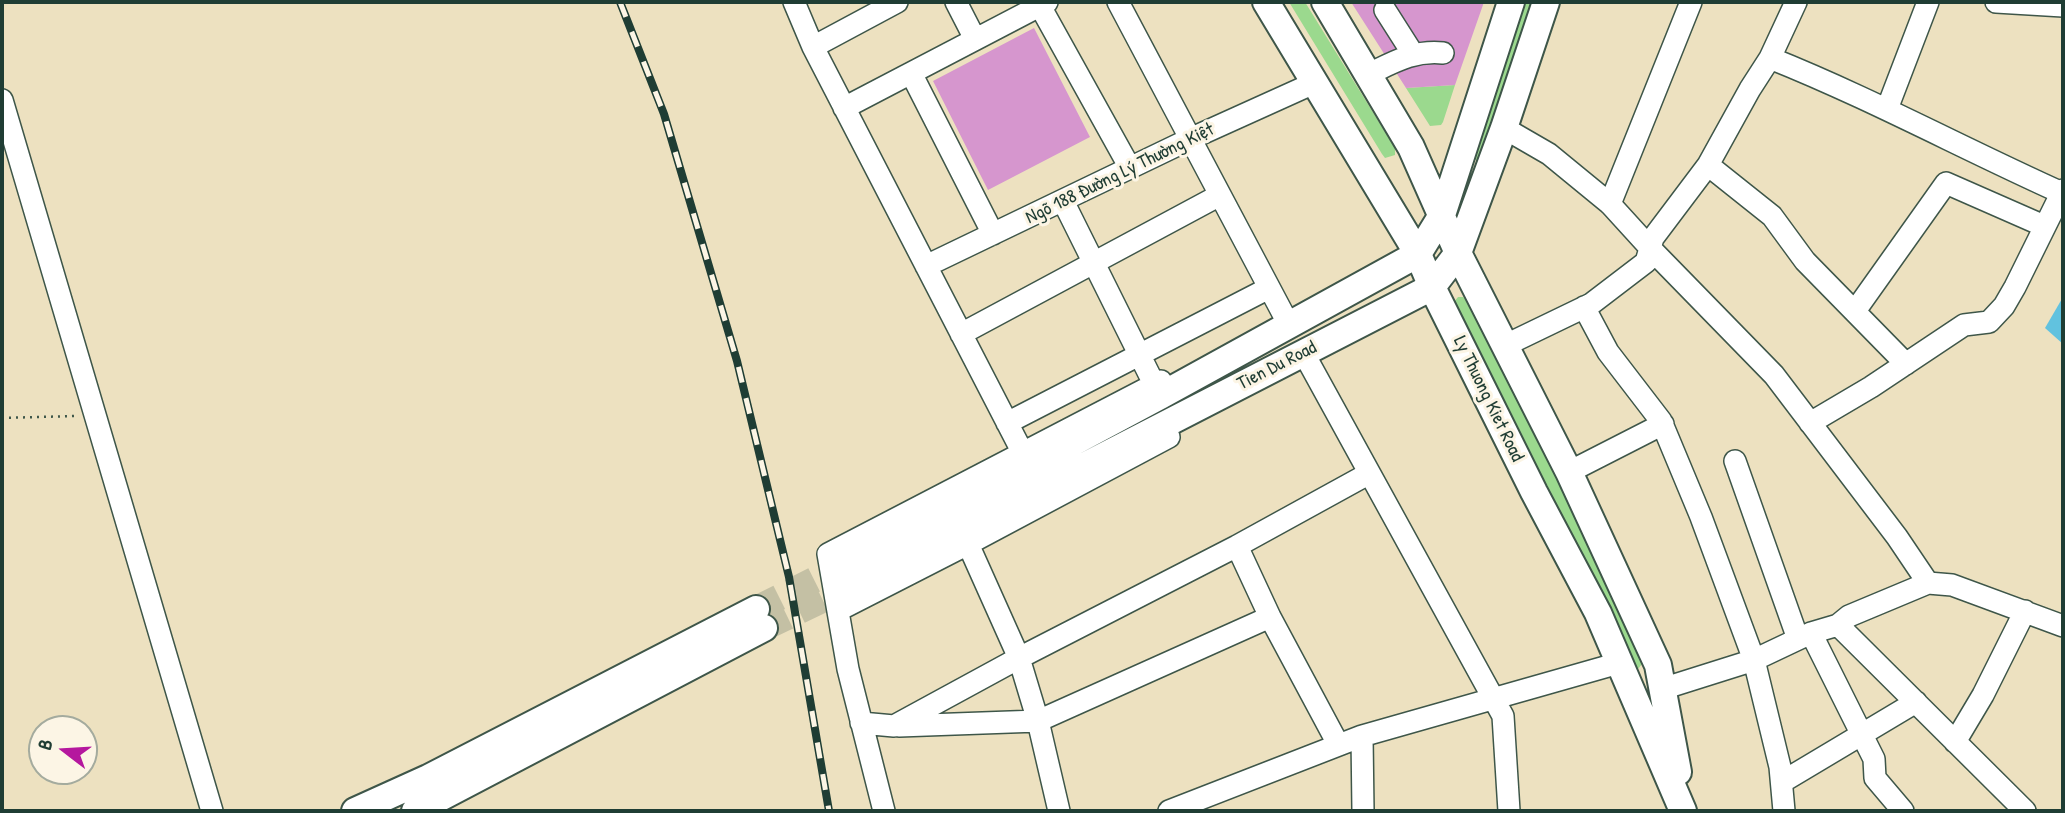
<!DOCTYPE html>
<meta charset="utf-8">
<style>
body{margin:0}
#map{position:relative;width:2065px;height:813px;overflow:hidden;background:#ede1c0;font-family:"Patrick Hand",sans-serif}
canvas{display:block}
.frame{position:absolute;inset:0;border:4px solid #1f3d34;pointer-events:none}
.north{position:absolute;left:28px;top:715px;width:70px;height:70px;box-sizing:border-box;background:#fcf5e5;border:2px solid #a4ab9e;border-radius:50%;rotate:287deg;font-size:19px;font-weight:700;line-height:28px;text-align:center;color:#1f3d34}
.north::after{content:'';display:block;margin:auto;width:24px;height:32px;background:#b5179e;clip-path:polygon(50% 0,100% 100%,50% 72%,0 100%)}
</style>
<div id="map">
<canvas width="2065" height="813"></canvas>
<div class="frame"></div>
<div class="north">B</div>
</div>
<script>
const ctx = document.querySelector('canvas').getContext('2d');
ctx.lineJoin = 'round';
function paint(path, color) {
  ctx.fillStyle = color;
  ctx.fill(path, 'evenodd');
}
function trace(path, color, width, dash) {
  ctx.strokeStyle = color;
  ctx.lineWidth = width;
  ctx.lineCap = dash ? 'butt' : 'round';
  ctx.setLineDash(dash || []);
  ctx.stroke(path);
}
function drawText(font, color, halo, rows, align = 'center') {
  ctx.font = font + ' "Patrick Hand",sans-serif';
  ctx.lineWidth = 6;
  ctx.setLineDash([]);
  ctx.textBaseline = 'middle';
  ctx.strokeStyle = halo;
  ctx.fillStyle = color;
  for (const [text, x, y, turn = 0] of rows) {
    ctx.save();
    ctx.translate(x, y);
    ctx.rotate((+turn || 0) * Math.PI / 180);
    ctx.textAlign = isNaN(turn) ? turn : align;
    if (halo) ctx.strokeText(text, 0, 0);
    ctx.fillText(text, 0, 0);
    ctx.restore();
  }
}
paint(new Path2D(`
 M 1289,2 L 1305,2 L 1395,148 L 1395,155 L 1385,158 L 1382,154 Z
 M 1518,2 L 1534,2 L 1480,162 L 1472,158 Z
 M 1455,85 L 1443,122 L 1441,125 L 1430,126 L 1406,88 Z
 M 1458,297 L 1463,297 L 1468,301 L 1549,458 L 1641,654 L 1642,664 L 1638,669 L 1630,667 L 1454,302 Z`), '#9bd98e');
paint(new Path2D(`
 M 2063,297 L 2063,344 L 2045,328 Z`), '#61c2df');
paint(new Path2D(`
 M 1351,2 L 1484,2 L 1455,85 L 1406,88 Z
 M 1034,28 L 1090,137 L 988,190 L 933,81 Z`), '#d696ce');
trace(new Path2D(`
 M 756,609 L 842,566
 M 764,628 L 847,588`), '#c4c0a4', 26, [26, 13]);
const minor = new Path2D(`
 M 794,2 L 813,47 L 1029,465
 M 956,2 L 975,39
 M 1118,2 L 1289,325
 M 1996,2 L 2063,6
 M 1040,6 L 1130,168
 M 1385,10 L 1413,54
 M 813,47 L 897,2
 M 1770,58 C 1870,98 1964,149 2062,193
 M 911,73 L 993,234
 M 1369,74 C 1394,62 1414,50 1443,53
 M 2,100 L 212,811
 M 844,108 L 1047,2
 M 1887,109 L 1928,2
 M 1504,128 L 1549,154 L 1610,204 L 1651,249 L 1774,375 L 1897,537 L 1928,583
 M 1708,165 L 1772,216 L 1805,261 L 1906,364
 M 1063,201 L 1160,396
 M 1610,204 L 1691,2
 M 926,266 L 1190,139 L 1314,83
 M 1584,307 L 1608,352 L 1661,421 L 1701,517 L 1754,660 L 1780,767 L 1784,811
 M 1855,311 L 1946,183 L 2044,226
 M 961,334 L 1220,195
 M 1506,345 L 1591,304 L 1646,262 L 1653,238 L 1708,165 L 1750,89 L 1770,58 L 1796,2
 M 1303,352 L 1503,716 L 1509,811
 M 1007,423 L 1269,288
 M 1810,423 L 1871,387 L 1964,325 L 1989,322 L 2004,306 L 2015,287 L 2063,190
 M 1735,461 L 1798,639
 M 1569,472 L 1663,424
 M 968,544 L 1019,658 L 1038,721 L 1059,811
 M 839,610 L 968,544 L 1169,437
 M 1838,625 L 2025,811
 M 1811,633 L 1874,759 L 1875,778 L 1903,811
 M 1662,689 L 1754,660 L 1811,633 L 1838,625 L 1849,616 L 1928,583 L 1952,585 L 2063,626
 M 861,723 L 894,726 L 1019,658 L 1237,546
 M 899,726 L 1038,721 L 1270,617
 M 1362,736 L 1363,811
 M 1955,742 L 1983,695 L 2025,611
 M 1338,744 L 1270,617 L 1237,546 L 1368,474
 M 1782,782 L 1916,702
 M 884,811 L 848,669 L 828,554 L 1161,381
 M 1169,811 L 1362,736 L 1619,663`);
const major = new Path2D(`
 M 1266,2 L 1418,254 L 1432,287 L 1534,492 L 1598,613 L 1683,811
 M 1325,2 L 1411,147 L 1458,253 L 1569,472 L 1658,665 L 1678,772
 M 842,566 L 1160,396 L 1418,254 L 1442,215 L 1511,2
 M 847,588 L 1432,287 L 1458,253 L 1504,128 L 1546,2
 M 355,811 L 428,778 L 756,609
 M 415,811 L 764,628`);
trace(minor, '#3e5649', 24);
trace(major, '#3e5649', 30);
trace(new Path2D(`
 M 2,418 L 75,416`), '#3e5649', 2.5, [2, 5]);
trace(minor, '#fff', 21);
trace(major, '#fff', 26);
const rail = new Path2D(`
 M 620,2 L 664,114 L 737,361 L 789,577 L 829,811`);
trace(rail, '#1f3d34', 8);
trace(rail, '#fcf5e5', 5, [16]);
drawText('19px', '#1f3d34', '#fcf5e5', [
 ["Ngõ 188 Đường Lý Thường Kiệt",1120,174,-26],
 ["Tien Du Road",1277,366,-27],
 ["Ly Thuong Kiet Road",1488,399,64]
]);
</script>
